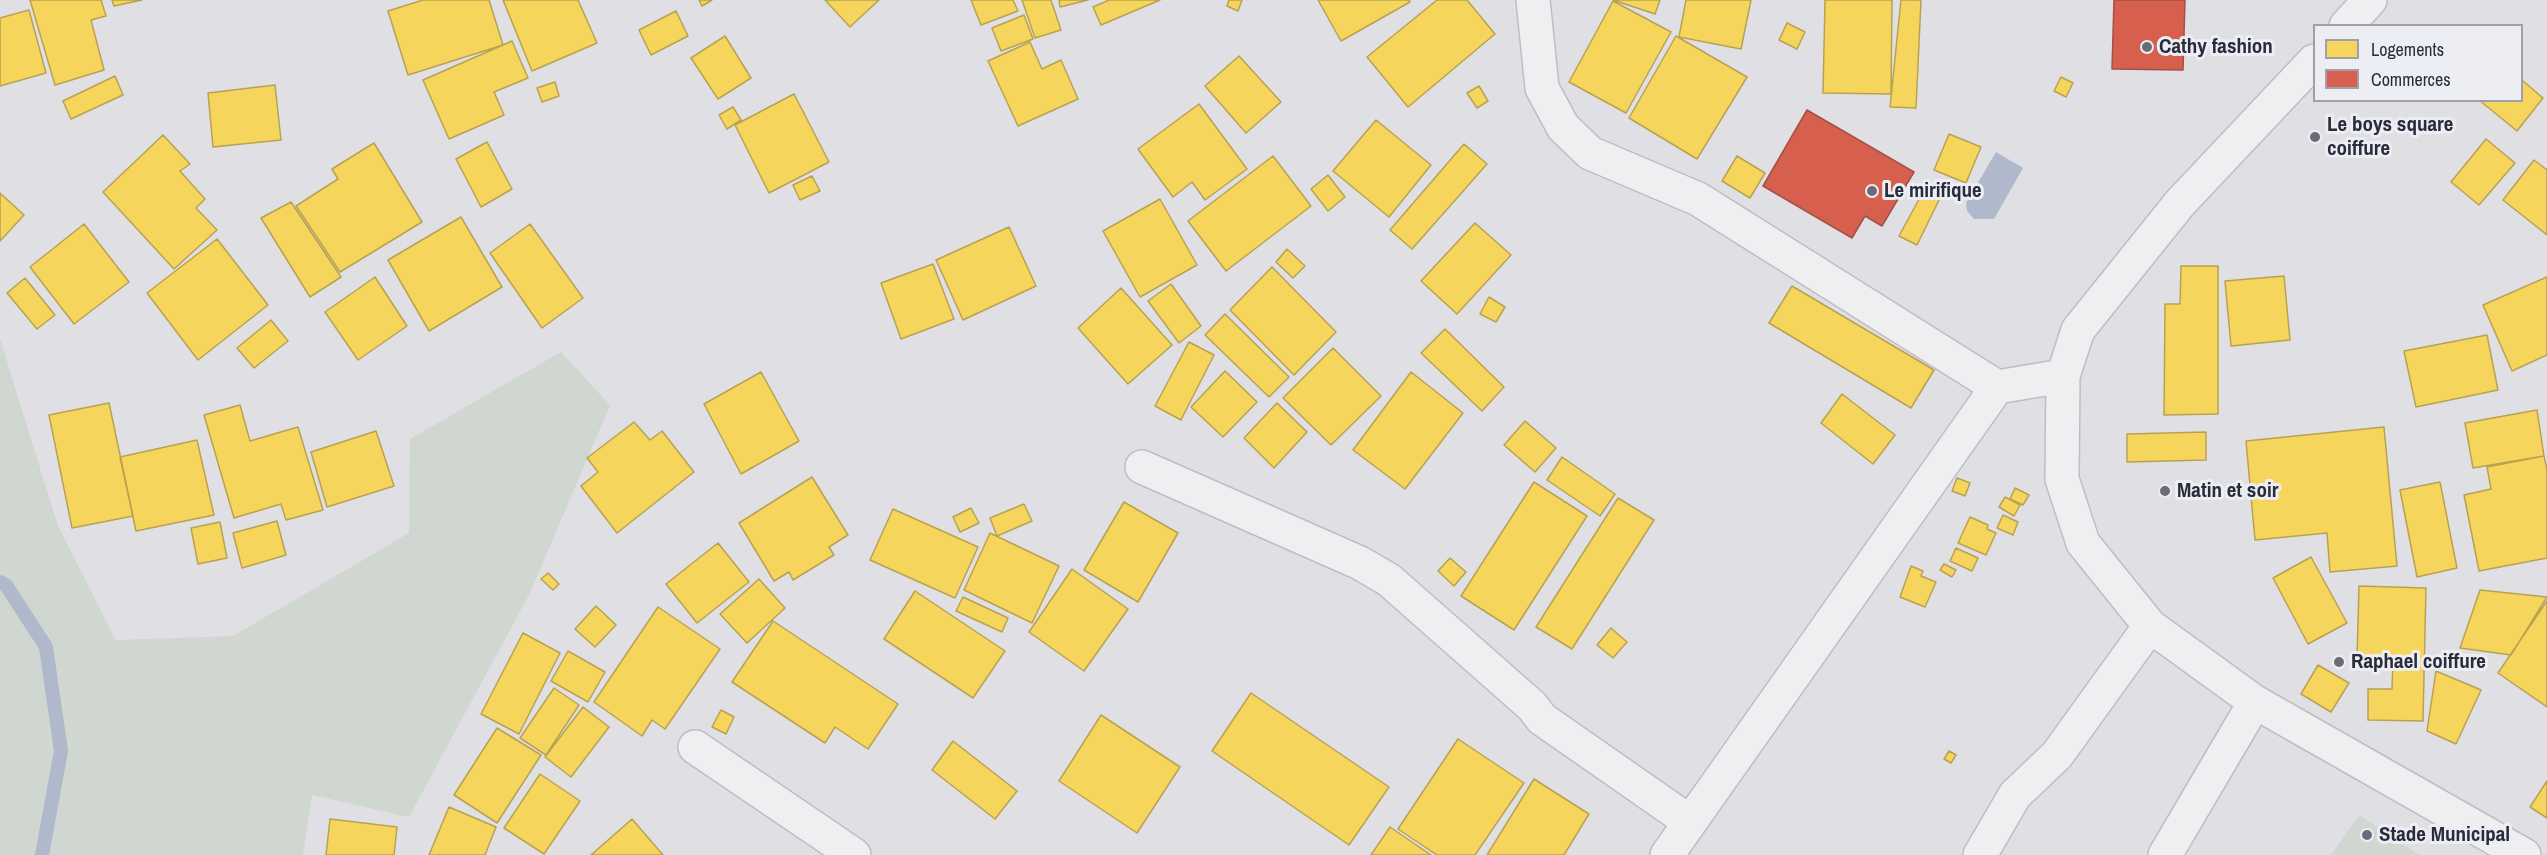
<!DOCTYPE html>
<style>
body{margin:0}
#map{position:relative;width:2547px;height:855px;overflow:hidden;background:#e0e0e4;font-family:"Archivo Narrow",sans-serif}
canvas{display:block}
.legend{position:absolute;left:2313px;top:24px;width:210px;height:78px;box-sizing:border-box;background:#edeef4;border:2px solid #9fa0aa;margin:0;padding:8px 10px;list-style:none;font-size:18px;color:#292c3b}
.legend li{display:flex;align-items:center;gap:12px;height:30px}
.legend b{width:30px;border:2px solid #9fa0aa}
</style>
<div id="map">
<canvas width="2547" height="855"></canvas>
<ul class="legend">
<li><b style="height:16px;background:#f6d55c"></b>Logements</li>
<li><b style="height:16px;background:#d6604d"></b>Commerces</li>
</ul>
</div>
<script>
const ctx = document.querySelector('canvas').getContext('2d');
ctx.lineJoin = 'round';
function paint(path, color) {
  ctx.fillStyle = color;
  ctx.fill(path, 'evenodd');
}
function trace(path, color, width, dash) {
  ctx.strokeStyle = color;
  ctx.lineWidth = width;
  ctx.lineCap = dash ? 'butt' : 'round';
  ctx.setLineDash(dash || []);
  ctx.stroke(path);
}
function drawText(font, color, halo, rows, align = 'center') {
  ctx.font = font + ' "Archivo Narrow",sans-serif';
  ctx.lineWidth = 6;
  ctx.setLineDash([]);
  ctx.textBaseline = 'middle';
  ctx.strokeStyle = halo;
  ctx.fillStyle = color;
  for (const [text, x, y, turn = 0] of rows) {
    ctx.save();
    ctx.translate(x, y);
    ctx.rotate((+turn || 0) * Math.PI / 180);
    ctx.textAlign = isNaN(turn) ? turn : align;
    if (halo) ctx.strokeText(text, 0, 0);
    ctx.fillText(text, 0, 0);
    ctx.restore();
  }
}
paint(new Path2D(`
 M 0,339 L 58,526 L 116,640 L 233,636 L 409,533 L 410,439 L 561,352 L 610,405 L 530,593 L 409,817 L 312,795 L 303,855 L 0,855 Z
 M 2359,815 L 2419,855 L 2331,855 Z`), '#cfd7d0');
paint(new Path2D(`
 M 1996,152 L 2023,168 L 1994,219 L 1974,219 L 1967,211 L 1966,203 Z`), '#b0b8cc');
const homes = new Path2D(`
 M 30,0 L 101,0 L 106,16 L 91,20 L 104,70 L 55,85 Z
 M 112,0 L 142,0 L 114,6 Z
 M 423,0 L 489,0 L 503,45 L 408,75 L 388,11 Z
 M 503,0 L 578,0 L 597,43 L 532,71 Z
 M 699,0 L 712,0 L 702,6 Z
 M 825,0 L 879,0 L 850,27 Z
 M 971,0 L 1013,0 L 1018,11 L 981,25 Z
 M 1022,0 L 1051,0 L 1061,30 L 1035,38 Z
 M 1059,0 L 1088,0 L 1060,7 Z
 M 1109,0 L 1160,0 L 1101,25 L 1093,7 Z
 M 1229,0 L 1242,0 L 1238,11 L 1227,6 Z
 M 1318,0 L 1409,0 L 1410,2 L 1341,41 Z
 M 1437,0 L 1467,0 L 1495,34 L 1408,107 L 1367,57 Z
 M 1613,0 L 1660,0 L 1655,14 Z
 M 1686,0 L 1751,0 L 1741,49 L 1679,37 Z
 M 1825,0 L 1892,0 L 1891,94 L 1823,93 Z
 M 1901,0 L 1921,0 L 1916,108 L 1890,107 Z
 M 1613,1 L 1671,32 L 1626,113 L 1569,82 Z
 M 29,10 L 46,73 L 0,86 L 0,18 Z
 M 676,11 L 688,36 L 651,55 L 639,30 Z
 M 1024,15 L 1033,39 L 1001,51 L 992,28 Z
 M 1787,23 L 1805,32 L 1797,49 L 1779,40 Z
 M 725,36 L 751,78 L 718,99 L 691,58 Z
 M 1676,36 L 1747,77 L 1697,159 L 1629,118 Z
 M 512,41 L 528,78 L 494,92 L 504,115 L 449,139 L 423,80 Z
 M 1030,42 L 1042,69 L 1061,60 L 1078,99 L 1018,126 L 988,61 Z
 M 1239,56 L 1281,102 L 1246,133 L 1205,86 Z
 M 115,76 L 123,95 L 71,119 L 63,101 Z
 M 2061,77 L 2073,83 L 2066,97 L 2054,91 Z
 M 2522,80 L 2543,98 L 2517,131 L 2479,100 L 2522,100 Z
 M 555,82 L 559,96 L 542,102 L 537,88 Z
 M 275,85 L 281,140 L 213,147 L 208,93 Z
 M 1479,86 L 1488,101 L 1477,108 L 1467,93 Z
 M 794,94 L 829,162 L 769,193 L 735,125 Z
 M 1199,104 L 1247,169 L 1205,200 L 1192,182 L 1173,197 L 1138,149 Z
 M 733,107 L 741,120 L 727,129 L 719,115 Z
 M 1376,120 L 1431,165 L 1389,217 L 1333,171 Z
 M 1949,134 L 1981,147 L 1966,183 L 1934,170 Z
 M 163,135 L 190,164 L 180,171 L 205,199 L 196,208 L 217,230 L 174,269 L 103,192 Z
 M 2486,139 L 2515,163 L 2479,205 L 2451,182 Z
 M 487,142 L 512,189 L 481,207 L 456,159 Z
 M 374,143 L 422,222 L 340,272 L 296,206 L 338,179 L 332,169 Z
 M 1464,144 L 1487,164 L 1412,249 L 1390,230 Z
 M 1273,156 L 1311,206 L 1226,271 L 1188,221 Z
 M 1737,156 L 1765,173 L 1750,198 L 1722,181 Z
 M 2534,160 L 2547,170 L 2547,235 L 2503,200 Z
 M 1328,175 L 1345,197 L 1328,211 L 1311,189 Z
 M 812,176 L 820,191 L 800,200 L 793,185 Z
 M 1924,190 L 1940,198 L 1917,245 L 1899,236 Z
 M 0,193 L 24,215 L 0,241 Z
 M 1160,199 L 1197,265 L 1140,297 L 1103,231 Z
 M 291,202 L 341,277 L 310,297 L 261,218 Z
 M 461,217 L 502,287 L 429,331 L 388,260 Z
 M 1475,223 L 1511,255 L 1457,314 L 1421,281 Z
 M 84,224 L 129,282 L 74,324 L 30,267 Z
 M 530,224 L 583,298 L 542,328 L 490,253 Z
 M 1009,227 L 1036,286 L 963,320 L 936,260 Z
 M 217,239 L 268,305 L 198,360 L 147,293 Z
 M 1287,249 L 1305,266 L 1293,278 L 1276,262 Z
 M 933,264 L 954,319 L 901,339 L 881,283 Z
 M 2181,266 L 2218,266 L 2218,414 L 2164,415 L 2165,304 L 2180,304 Z
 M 1272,267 L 1336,332 L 1294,375 L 1230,310 Z
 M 2284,276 L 2290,340 L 2231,346 L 2225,281 Z
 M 375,277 L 407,326 L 358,360 L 325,312 Z
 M 2547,277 L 2547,355 L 2512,371 L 2483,305 Z
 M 25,278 L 55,315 L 37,329 L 7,293 Z
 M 1171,284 L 1201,326 L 1179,343 L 1148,301 Z
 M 1792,286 L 1934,370 L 1911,408 L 1769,323 Z
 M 1121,288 L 1172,345 L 1128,384 L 1078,328 Z
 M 1489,297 L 1505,307 L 1496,322 L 1480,314 Z
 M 1225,314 L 1289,377 L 1269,397 L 1205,335 Z
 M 271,320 L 288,341 L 254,368 L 237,348 Z
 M 1445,329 L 1504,387 L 1482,411 L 1421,353 Z
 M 2487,335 L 2498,390 L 2416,407 L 2404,351 Z
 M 1189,342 L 1214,355 L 1181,420 L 1155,406 Z
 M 1333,348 L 1381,396 L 1331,445 L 1283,398 Z
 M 1225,371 L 1257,402 L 1223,437 L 1191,407 Z
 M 761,372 L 799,441 L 741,474 L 704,404 Z
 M 1411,372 L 1463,413 L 1405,489 L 1353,450 Z
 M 1842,394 L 1895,435 L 1873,464 L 1821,423 Z
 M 109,403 L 133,516 L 72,528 L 49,415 Z
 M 1277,403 L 1307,432 L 1274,468 L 1244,438 Z
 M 240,405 L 250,441 L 298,427 L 323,510 L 286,520 L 281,504 L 234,518 L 204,415 Z
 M 2537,410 L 2544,456 L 2473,468 L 2465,423 Z
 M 1525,421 L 1556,448 L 1535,472 L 1504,445 Z
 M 634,422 L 650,440 L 662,431 L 694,472 L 617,533 L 581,486 L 598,472 L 587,458 Z
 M 2384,427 L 2397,566 L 2330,572 L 2327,533 L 2255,540 L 2246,441 Z
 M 376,431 L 394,486 L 327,507 L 311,452 Z
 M 2206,432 L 2206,460 L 2127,462 L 2127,434 Z
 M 197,440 L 214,515 L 136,531 L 120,457 Z
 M 2544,456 L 2547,470 L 2547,558 L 2479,571 L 2464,495 L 2491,489 L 2487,467 Z
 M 1562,457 L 1615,494 L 1600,516 L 1547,480 Z
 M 812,477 L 848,535 L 829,547 L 834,555 L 793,580 L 789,572 L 774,581 L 739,523 Z
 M 1957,478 L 1970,483 L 1965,496 L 1952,491 Z
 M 1534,482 L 1587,516 L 1514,630 L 1461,596 Z
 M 2440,482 L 2457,568 L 2417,577 L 2400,490 Z
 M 2015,488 L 2029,495 L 2023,505 L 2010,499 Z
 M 2005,497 L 2020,505 L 2014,516 L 1999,507 Z
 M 1618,498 L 1654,520 L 1572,649 L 1536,627 Z
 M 1124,502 L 1178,533 L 1138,602 L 1084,570 Z
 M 1024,504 L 1032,521 L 997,536 L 990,518 Z
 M 971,508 L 979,523 L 960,532 L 953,517 Z
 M 893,509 L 978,547 L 955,598 L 870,560 Z
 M 2003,515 L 2018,522 L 2013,535 L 1997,528 Z
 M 1970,517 L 1988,525 L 1987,529 L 1996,533 L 1986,555 L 1958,543 Z
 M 277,521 L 286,555 L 242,568 L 233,533 Z
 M 220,522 L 227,558 L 198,564 L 191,528 Z
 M 990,533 L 1059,566 L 1032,623 L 964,590 Z
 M 718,543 L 749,582 L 697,623 L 666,584 Z
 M 1956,548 L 1978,558 L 1972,571 L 1950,561 Z
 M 2311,557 L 2347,623 L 2308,644 L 2273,578 Z
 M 1450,558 L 1466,572 L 1454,586 L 1438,571 Z
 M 1944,564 L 1956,570 L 1952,577 L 1940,570 Z
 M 1911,566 L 1923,571 L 1921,576 L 1936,582 L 1925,607 L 1900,597 Z
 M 1072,569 L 1128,609 L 1084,671 L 1029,632 Z
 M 548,573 L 559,584 L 553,590 L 541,579 Z
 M 759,579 L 785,608 L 747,643 L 720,614 Z
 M 2359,586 L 2426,588 L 2423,721 L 2368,720 L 2368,689 L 2392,689 L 2393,660 L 2357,658 Z
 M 2480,590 L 2547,597 L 2511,655 L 2460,648 Z
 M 915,591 L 1005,651 L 973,698 L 884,639 Z
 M 963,597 L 1008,618 L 1002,632 L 956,611 Z
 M 2547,601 L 2547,707 L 2498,673 Z
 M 596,606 L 616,625 L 595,647 L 575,629 Z
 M 658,607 L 720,649 L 665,729 L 652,720 L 642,736 L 594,702 Z
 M 773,621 L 898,704 L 868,749 L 835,727 L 825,743 L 732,682 Z
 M 1611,628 L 1627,642 L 1613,658 L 1597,645 Z
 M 523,633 L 560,653 L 519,734 L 481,714 Z
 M 568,651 L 605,672 L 588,702 L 551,681 Z
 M 2318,665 L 2349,683 L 2331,712 L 2301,694 Z
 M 2436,671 L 2481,690 L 2456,744 L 2427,731 Z
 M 554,688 L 579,705 L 546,755 L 520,738 Z
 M 1251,693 L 1389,787 L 1349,845 L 1212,751 Z
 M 583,707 L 609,727 L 571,777 L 545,757 Z
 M 721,710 L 734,717 L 726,734 L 712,727 Z
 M 1101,715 L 1180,767 L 1137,833 L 1059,781 Z
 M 497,728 L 541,755 L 497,823 L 454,795 Z
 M 1458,739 L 1524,783 L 1475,855 L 1437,855 L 1398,829 Z
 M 953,741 L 1017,791 L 995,819 L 932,770 Z
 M 1949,751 L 1956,755 L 1951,763 L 1944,759 Z
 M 540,774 L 580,801 L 544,854 L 504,828 Z
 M 1534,779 L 1589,814 L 1564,855 L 1487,855 Z
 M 2547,781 L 2547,818 L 2530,807 Z
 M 449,807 L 496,827 L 485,855 L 429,855 Z
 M 330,819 L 397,827 L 394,855 L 326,855 Z
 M 632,819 L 663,855 L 591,855 Z
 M 1390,827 L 1431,855 L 1371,855 Z`);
paint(homes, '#f6d55c');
trace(homes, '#b8a252', 1.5);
const shops = new Path2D(`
 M 2114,0 L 2185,0 L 2183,70 L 2112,69 Z
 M 1807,110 L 1914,172 L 1882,226 L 1865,216 L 1852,238 L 1763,186 Z`);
paint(shops, '#d6604d');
trace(shops, '#a25048', 1.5);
trace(new Path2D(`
 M 0,582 L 6,585 L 46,647 L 61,751 L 42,855`), '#b0b8cc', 14);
const minor = new Path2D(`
 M 1533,0 L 1542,88 L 1563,127 L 1590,153 L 1698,199 L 1997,387
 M 2346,26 L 2370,0
 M 2314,61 L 2180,203 L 2078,330 L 2063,376 L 2062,479 L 2083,543 L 2150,626 L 2255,702 L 2524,855
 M 1142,467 L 1360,563 L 1389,580 L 1532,706 L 1542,719 L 1690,822
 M 695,747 L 854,855
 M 1667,855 L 1997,387 L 2063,376
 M 1980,855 L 2015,795 L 2057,755 L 2150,626
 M 2165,855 L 2255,702`);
trace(minor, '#bebec2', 36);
trace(minor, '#efeff1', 33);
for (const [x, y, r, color] of [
 [2147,47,6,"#696b76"],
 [2315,137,6,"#696b76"],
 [1872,191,6,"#696b76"],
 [2165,491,6,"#696b76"],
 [2339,662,6,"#696b76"],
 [2367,835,6,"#696b76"]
]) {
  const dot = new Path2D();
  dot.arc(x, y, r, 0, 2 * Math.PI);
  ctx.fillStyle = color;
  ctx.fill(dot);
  trace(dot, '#edeef4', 2);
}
drawText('bold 21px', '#292c3b', '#edeef4', [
 ["Cathy fashion",2159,47],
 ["Le boys square",2327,125],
 ["coiffure",2327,149],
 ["Le mirifique",1884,191],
 ["Matin et soir",2177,491],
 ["Raphael coiffure",2351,662],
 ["Stade Municipal",2379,835]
], 'left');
</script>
